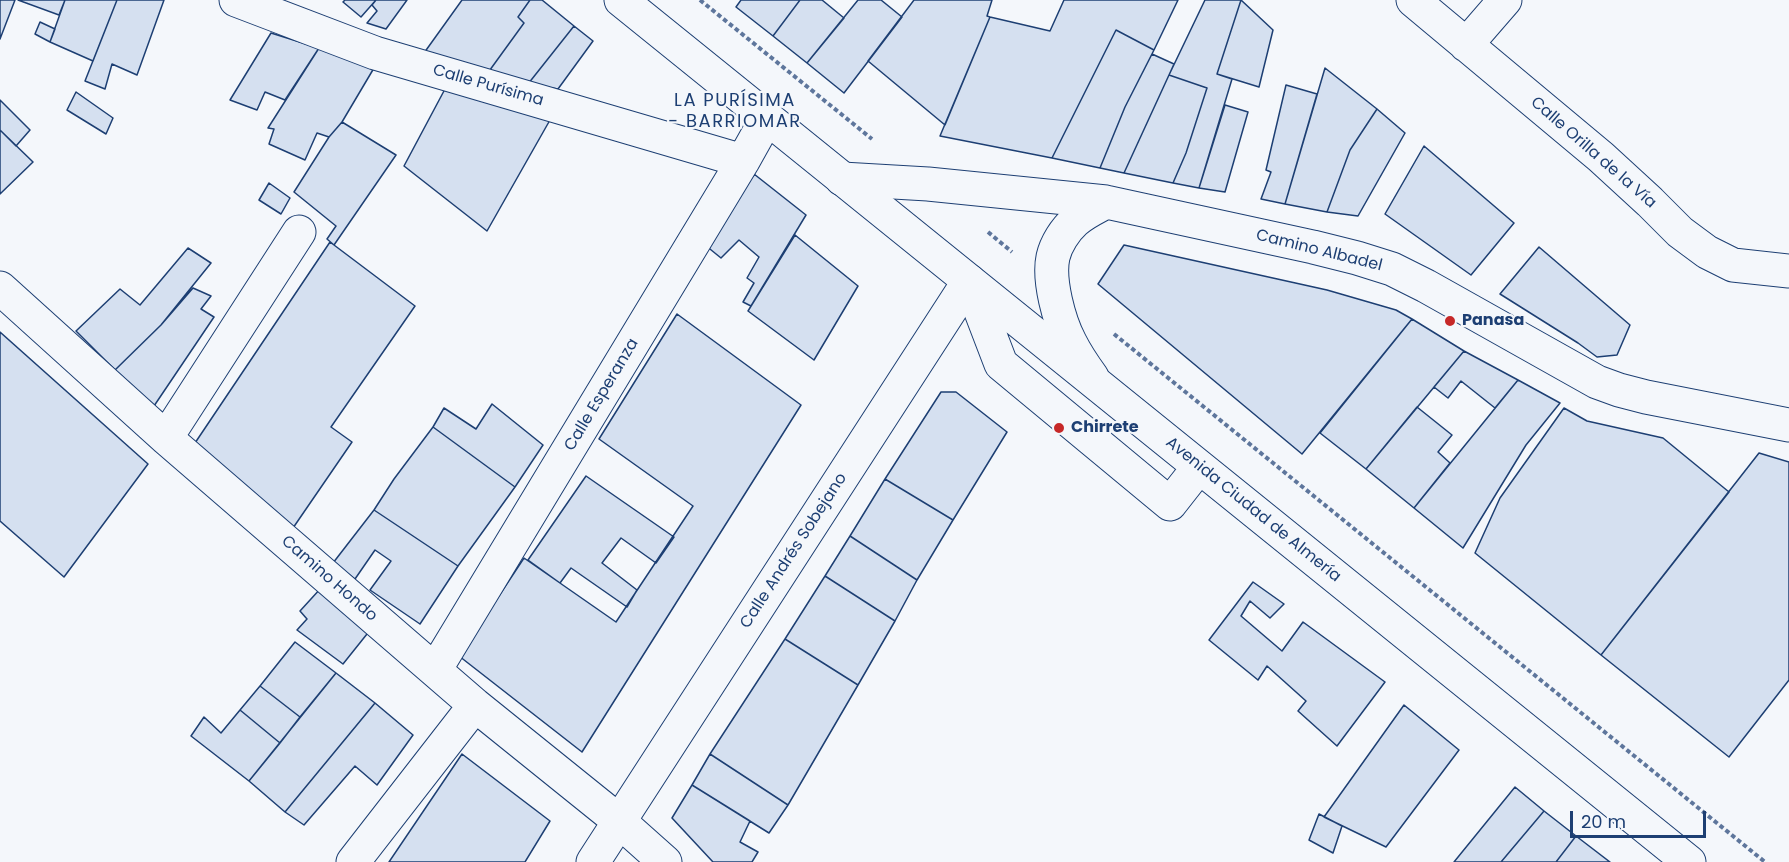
<!DOCTYPE html>
<meta charset="utf-8">
<style>
body{margin:0}
#map{position:relative;width:1789px;height:862px;overflow:hidden;background:#f4f7fb;font-family:Poppins,sans-serif}
canvas{display:block}
.scale{position:absolute;left:1570px;top:811px;width:136px;height:27px;box-sizing:border-box;border:3px solid #1d3f73;border-top:0;padding-left:8px;font-size:18px;line-height:21px;white-space:nowrap;color:#1d3f73;-webkit-text-stroke:4px #f4f7fb;paint-order:stroke}
</style>
<div id="map">
<canvas width="1789" height="862"></canvas>
<div class="scale">20 m</div>
</div>
<script>
const ctx = document.querySelector('canvas').getContext('2d');
ctx.lineJoin = 'round';
function paint(path, color) {
  ctx.fillStyle = color;
  ctx.fill(path, 'evenodd');
}
function trace(path, color, width, dash) {
  ctx.strokeStyle = color;
  ctx.lineWidth = width;
  ctx.lineCap = dash ? 'butt' : 'round';
  ctx.setLineDash(dash || []);
  ctx.stroke(path);
}
function drawText(font, color, halo, rows, align = 'center') {
  ctx.font = font + ' Poppins,sans-serif';
  ctx.lineWidth = 4.5;
  ctx.setLineDash([]);
  ctx.textBaseline = 'middle';
  ctx.strokeStyle = halo;
  ctx.fillStyle = color;
  for (const [text, x, y, turn = 0] of rows) {
    ctx.save();
    ctx.translate(x, y);
    ctx.rotate((+turn || 0) * Math.PI / 180);
    ctx.textAlign = isNaN(turn) ? turn : align;
    if (halo) ctx.strokeText(text, 0, 0);
    ctx.fillText(text, 0, 0);
    ctx.restore();
  }
}
const building = new Path2D(`
 M 0,0 L 15,0 L 0,39 Z
 M 18,0 L 65,0 L 59,15 Z
 M 65,0 L 117,0 L 93,61 L 50,42 Z
 M 117,0 L 164,0 L 137,75 L 112,64 L 105,89 L 85,81 Z
 M 345,0 L 376,0 L 361,17 L 343,2 Z
 M 376,0 L 407,0 L 386,29 L 367,23 L 377,11 L 372,5 Z
 M 462,0 L 530,0 L 518,17 L 524,23 L 487,74 L 424,53 Z
 M 530,0 L 542,0 L 574,26 L 528,84 L 487,74 L 524,23 L 518,17 Z
 M 741,0 L 800,0 L 773,36 L 736,7 Z
 M 800,0 L 822,0 L 844,18 L 807,63 L 773,36 Z
 M 858,0 L 881,0 L 902,17 L 844,93 L 807,63 Z
 M 914,0 L 992,0 L 987,16 L 990,17 L 945,125 L 868,61 Z
 M 1064,0 L 1178,0 L 1154,50 L 1116,30 L 1052,158 L 940,136 L 990,17 L 1050,31 Z
 M 1205,0 L 1241,0 L 1217,74 L 1232,79 L 1199,188 L 1173,183 L 1186,153 L 1207,88 L 1169,75 Z
 M 1241,0 L 1273,30 L 1259,87 L 1217,74 Z
 M 40,22 L 55,29 L 50,42 L 35,34 Z
 M 574,26 L 593,41 L 558,89 L 528,84 Z
 M 1116,30 L 1154,50 L 1125,107 L 1100,168 L 1052,158 Z
 M 271,33 L 319,48 L 285,100 L 265,92 L 257,110 L 230,100 Z
 M 319,48 L 374,68 L 342,122 L 329,137 L 317,133 L 305,160 L 269,144 L 274,129 L 268,128 Z
 M 1152,54 L 1174,64 L 1169,75 L 1124,173 L 1100,168 L 1125,107 Z
 M 1325,68 L 1377,109 L 1350,150 L 1327,212 L 1285,204 Z
 M 1169,75 L 1207,88 L 1186,153 L 1173,183 L 1124,173 Z
 M 1286,85 L 1317,94 L 1285,204 L 1261,199 L 1271,172 L 1266,170 Z
 M 445,89 L 550,120 L 487,231 L 404,166 Z
 M 76,92 L 113,118 L 106,134 L 67,110 Z
 M 0,100 L 30,130 L 16,146 L 0,130 Z
 M 1225,105 L 1248,112 L 1225,192 L 1199,188 Z
 M 1377,109 L 1405,133 L 1358,216 L 1327,212 L 1350,150 Z
 M 342,122 L 396,155 L 334,245 L 327,239 L 336,226 L 294,192 L 329,137 Z
 M 0,130 L 33,162 L 0,194 Z
 M 1424,146 L 1514,223 L 1471,275 L 1385,214 Z
 M 754,174 L 806,215 L 751,306 L 743,302 L 754,283 L 747,278 L 759,257 L 739,240 L 721,258 L 705,245 Z
 M 269,183 L 290,198 L 281,214 L 259,200 Z
 M 795,235 L 858,286 L 814,360 L 748,311 Z
 M 330,242 L 415,306 L 331,427 L 352,442 L 293,528 L 195,443 Z
 M 1124,245 L 1327,290 L 1396,310 L 1412,319 L 1302,454 L 1098,284 Z
 M 1539,247 L 1630,325 L 1617,355 L 1597,357 L 1578,343 L 1500,294 Z
 M 188,248 L 211,263 L 161,325 L 115,370 L 76,331 L 120,289 L 140,305 Z
 M 193,288 L 211,296 L 201,309 L 214,317 L 154,406 L 115,370 L 161,325 Z
 M 677,314 L 801,405 L 582,752 L 459,656 L 524,558 L 616,622 L 693,506 L 599,439 Z
 M 1412,319 L 1464,351 L 1366,469 L 1320,433 Z
 M 0,332 L 148,464 L 64,577 L 0,521 Z
 M 1464,351 L 1518,380 L 1495,408 L 1461,381 L 1448,398 L 1434,387 Z
 M 1518,380 L 1560,403 L 1526,445 L 1463,548 L 1414,508 Z
 M 941,392 L 956,392 L 1007,432 L 953,520 L 885,479 Z
 M 492,404 L 543,445 L 515,487 L 433,427 L 444,408 L 476,429 Z
 M 1417,407 L 1452,435 L 1438,452 L 1450,463 L 1414,508 L 1366,469 Z
 M 1564,408 L 1587,421 L 1663,438 L 1729,492 L 1601,655 L 1475,553 L 1500,498 Z
 M 433,427 L 515,487 L 458,566 L 374,510 L 394,479 Z
 M 1759,453 L 1789,462 L 1789,680 L 1729,757 L 1601,655 Z
 M 586,476 L 674,537 L 656,563 L 621,538 L 602,563 L 637,590 L 627,607 L 571,568 L 560,583 L 528,560 Z
 M 885,479 L 953,520 L 917,580 L 850,536 Z
 M 374,510 L 458,566 L 420,624 L 370,590 L 391,561 L 375,550 L 355,579 L 333,563 Z
 M 850,536 L 917,580 L 895,621 L 825,576 Z
 M 825,576 L 895,621 L 858,685 L 785,639 Z
 M 1253,582 L 1284,604 L 1270,618 L 1250,601 L 1241,616 L 1282,651 L 1303,622 L 1385,682 L 1337,746 L 1298,711 L 1306,701 L 1267,666 L 1258,680 L 1209,640 Z
 M 321,588 L 371,629 L 343,664 L 297,630 L 307,619 L 300,611 Z
 M 785,639 L 858,685 L 788,805 L 710,754 Z
 M 295,642 L 336,673 L 300,717 L 260,686 Z
 M 336,673 L 375,703 L 285,812 L 249,781 Z
 M 260,686 L 300,717 L 280,743 L 240,710 Z
 M 375,703 L 413,735 L 377,785 L 355,766 L 304,825 L 285,812 Z
 M 1404,705 L 1459,750 L 1386,847 L 1324,817 Z
 M 240,710 L 280,743 L 249,781 L 191,736 L 204,717 L 221,733 Z
 M 462,754 L 550,821 L 525,862 L 389,862 Z
 M 710,754 L 788,805 L 769,833 L 692,785 Z
 M 692,785 L 750,821 L 740,842 L 758,852 L 752,862 L 713,862 L 672,818 Z
 M 1515,787 L 1544,811 L 1501,862 L 1454,862 Z
 M 1544,811 L 1576,836 L 1556,862 L 1501,862 Z
 M 1319,814 L 1342,826 L 1333,853 L 1309,840 Z
 M 1576,836 L 1610,862 L 1556,862 Z`);
paint(building, '#d5e0f0');
trace(building, '#1d3f73', 1.5);
const street = new Path2D(`
 M 236,0 L 375,53 L 743,161
 M 1413,0 L 1601,157 L 1650,202 L 1680,232 L 1707,252 L 1733,265 L 1789,271
 M 1466,45 L 1505,0
 M 0,288 L 166,438 L 475,705 L 619,821 L 665,862
 M 166,438 L 299,232
 M 435,670 L 743,161 L 767,118
 M 353,862 L 475,705
 M 593,862 L 969,281`);
const secondary = new Path2D(`
 M 842,179 L 928,184 L 1106,202 L 1313,247 L 1357,258 L 1392,269 L 1426,286 L 1597,382 L 1619,390 L 1646,397 L 1789,425
 M 1092,377 C 1084,366 1076,354 1070,342 C 1059,321 1048,280 1053,257 C 1056,244 1065,230 1075,221 C 1084,213 1095,208 1106,202`);
const primary = new Path2D(`
 M 621,0 L 1689,862
 M 970,283 L 1001,364 L 1170,504 L 1199,467`);
trace(street, '#1d3f73', 35);
trace(secondary, '#1d3f73', 35);
trace(primary, '#1d3f73', 35);
trace(new Path2D(`
 M 700,0 L 872,139
 M 988,232 L 1012,252
 M 1114,334 L 1765,862`), '#5e769c', 4, [4.5, 3]);
trace(street, '#f4f7fb', 33);
trace(secondary, '#f4f7fb', 33);
trace(primary, '#f4f7fb', 33);
for (const [x, y, r, color] of [
 [1450,321,6,"#c62828"],
 [1059,428,6,"#c62828"]
]) {
  const dot = new Path2D();
  dot.arc(x, y, r, 0, 2 * Math.PI);
  ctx.fillStyle = color;
  ctx.fill(dot);
  trace(dot, '#f4f7fb', 2);
}
drawText('16px', '#1d3f73', '#f4f7fb', [
 ["Calle Purísima",488,86,16],
 ["Calle Orilla de la Vía",1593,153,41],
 ["Camino Albadel",1319,251,14],
 ["Calle Esperanza",602,395,-59],
 ["Avenida Ciudad de Almería",1253,510,39],
 ["Calle Andrés Sobejano",794,551,-57],
 ["Camino Hondo",329,579,41]
]);
drawText('bold 16px', '#1d3f73', '#f4f7fb', [
 ["Panasa",1462,321],
 ["Chirrete",1071,428]
], 'left');
ctx.letterSpacing = '1.5px';
drawText('18px', '#1d3f73', '#f4f7fb', [
 ["LA PURÍSIMA",735,101],
 ["- BARRIOMAR",735,122]
]);
ctx.letterSpacing = '0px';
</script>
